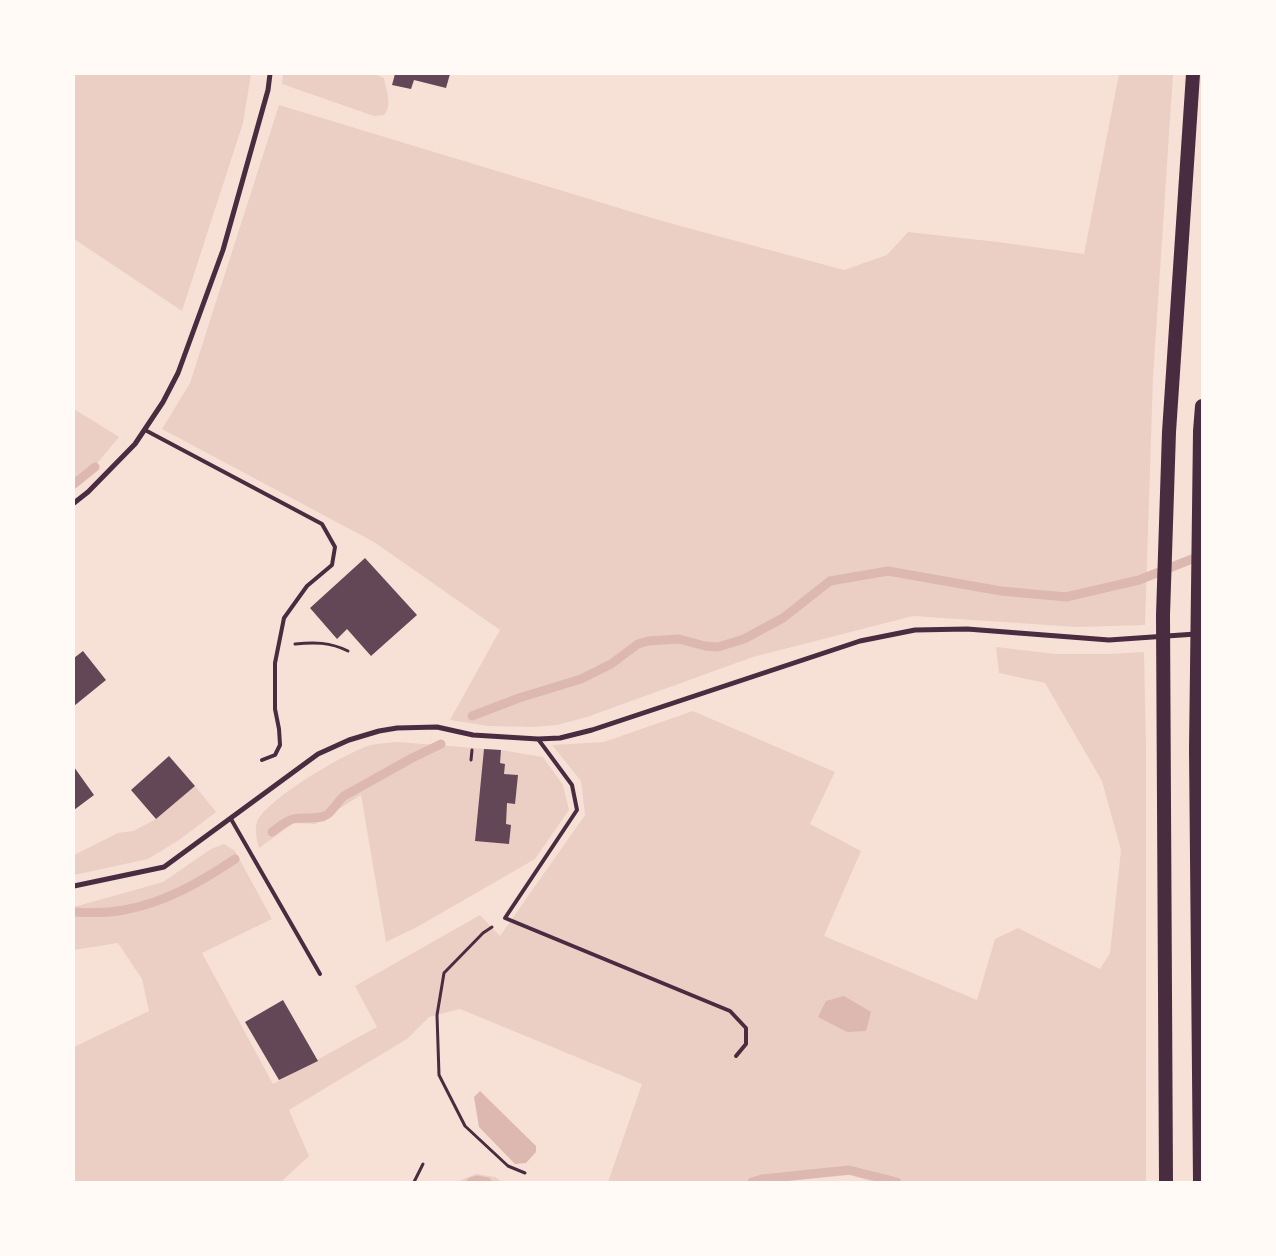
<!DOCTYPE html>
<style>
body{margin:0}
#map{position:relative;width:1276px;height:1256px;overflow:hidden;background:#f7e1d7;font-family:"Space Grotesk",sans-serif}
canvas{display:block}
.frame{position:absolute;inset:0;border:75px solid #fffaf5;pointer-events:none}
</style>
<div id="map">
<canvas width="1276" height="1256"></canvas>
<div class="frame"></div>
</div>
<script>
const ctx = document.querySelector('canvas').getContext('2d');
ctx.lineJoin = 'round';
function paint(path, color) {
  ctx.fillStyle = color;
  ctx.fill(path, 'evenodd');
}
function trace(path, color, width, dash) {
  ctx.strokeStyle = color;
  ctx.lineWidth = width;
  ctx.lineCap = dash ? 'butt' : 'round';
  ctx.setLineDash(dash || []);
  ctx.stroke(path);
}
paint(new Path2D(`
 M 74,74 L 251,74 L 243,123 L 182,311 L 74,239 Z
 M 283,74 L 374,74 L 384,78 C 386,90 393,105 384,115 L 374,116 L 282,84 Z
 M 1119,74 L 1173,74 L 1153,377 L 1145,625 L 1077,627 L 913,616 L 753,657 L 587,717 L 557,725 L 533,727 L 488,726 L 450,720 L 500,630 L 374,542 L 162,429 L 190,383 L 279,105 L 662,221 L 844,270 L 887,255 L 908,232 L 998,242 L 1084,254 Z
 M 74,409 L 119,437 L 80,484 L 74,489 Z
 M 996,647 L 1056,654 L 1109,654 L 1144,652 L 1146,744 L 1146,1182 L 873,1182 L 850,1175 L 778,1182 L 608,1182 L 642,1084 L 460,1009 L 429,1017 L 407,1039 L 289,1110 L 309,1156 L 281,1182 L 74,1182 L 74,1047 L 149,1011 L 142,979 L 118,943 L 74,950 L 74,907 L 163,882 L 211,849 L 224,844 L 235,851 L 272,919 L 202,953 L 273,1084 L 377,1027 L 355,986 L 480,915 L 500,936 L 585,815 L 581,781 L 552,745 L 604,742 L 693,711 L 835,772 L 810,824 L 861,851 L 824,936 L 977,1000 L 995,939 L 1018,928 L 1100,969 L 1110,953 L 1121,850 L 1102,781 L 1045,683 L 999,673 Z
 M 398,742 L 501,750 L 543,757 L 563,785 L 569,810 L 535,859 L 419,926 L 386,942 L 361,795 L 315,824 L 294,823 L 259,848 C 257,840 254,830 257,822 C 265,800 348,751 371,745 C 380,743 389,743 398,742 Z
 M 195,786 L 216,812 L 179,840 L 148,859 L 74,875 L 74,855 L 118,833 L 133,831 L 156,819 Z
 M 476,1174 L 495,1177 L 502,1182 L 456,1182 Z`), '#ebcfc5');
paint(new Path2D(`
 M 844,996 L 871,1012 L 866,1031 L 847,1032 L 818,1017 L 826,1001 Z
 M 480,1091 L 536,1146 L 536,1152 L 526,1163 L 515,1164 L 479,1127 L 474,1097 Z`), '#dcb8b0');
trace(new Path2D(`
 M 74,484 L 95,467
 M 472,716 L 519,698 L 581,679 L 611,664 L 638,644 L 648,641 L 679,639 L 705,646 L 718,647 L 744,639 L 783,618 L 830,581 L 888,571 L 1001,591 L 1066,597 L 1139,580 L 1202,555
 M 272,832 C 278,828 285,821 293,819 C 304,816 318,821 328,814 C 332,811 339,800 344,796 L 412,758 L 441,744
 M 74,912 C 90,913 108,913 124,910 C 164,903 201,882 235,859
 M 471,1182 L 477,1180 L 487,1182
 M 752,1182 L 762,1179 L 849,1170 L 897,1182`), '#dcb8b0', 9);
paint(new Path2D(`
 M 395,74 L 450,74 L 446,88 L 414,80 L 411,89 L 392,85 Z
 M 365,558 L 417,615 L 371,656 L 347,629 L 337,639 L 310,608 Z
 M 83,651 L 106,680 L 74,706 L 74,658 Z
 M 484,749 L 501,750 L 500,763 L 505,764 L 504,774 L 518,775 L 515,804 L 507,803 L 506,824 L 511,825 L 509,844 L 475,841 Z
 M 169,756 L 195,786 L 156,819 L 131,790 Z
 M 74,767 L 94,795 L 74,810 Z
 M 283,1000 L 318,1061 L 279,1080 L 245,1022 Z`), '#644757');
trace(new Path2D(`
 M 295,644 C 314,642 330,642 348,651
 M 471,760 L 472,750
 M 492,927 L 483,933 L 444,973 L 437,1015 L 439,1075 L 465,1126 L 508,1166 L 525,1173
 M 414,1182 L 423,1164`), '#4a2c40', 3);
trace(new Path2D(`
 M 145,430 L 322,524 L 335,547 L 332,565 L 307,586 L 284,618 L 275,663 L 275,709 L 279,729 L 280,745 L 275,755 L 262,760
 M 538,739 L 572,785 L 577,810 L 505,918 L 730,1011 L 746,1028 L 746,1044 L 736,1056
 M 231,819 L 320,974`), '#4a2c40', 4);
trace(new Path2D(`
 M 74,503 L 88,492 L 135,444 L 163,402 L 178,373 L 223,250 L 268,90 L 270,74
 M 74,886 L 164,867 L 318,754 L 349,740 L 379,731 L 397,728 L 437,727 L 473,735 L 538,739 L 560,738 L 592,730 L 860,641 L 915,630 L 967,629 L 1109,640 L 1196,634`), '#4a2c40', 5);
trace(new Path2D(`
 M 1166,1182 L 1163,615 L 1169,432 L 1193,74
 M 1200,1182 L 1196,749 L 1200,431 L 1202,406`), '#4a2c40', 14);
</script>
